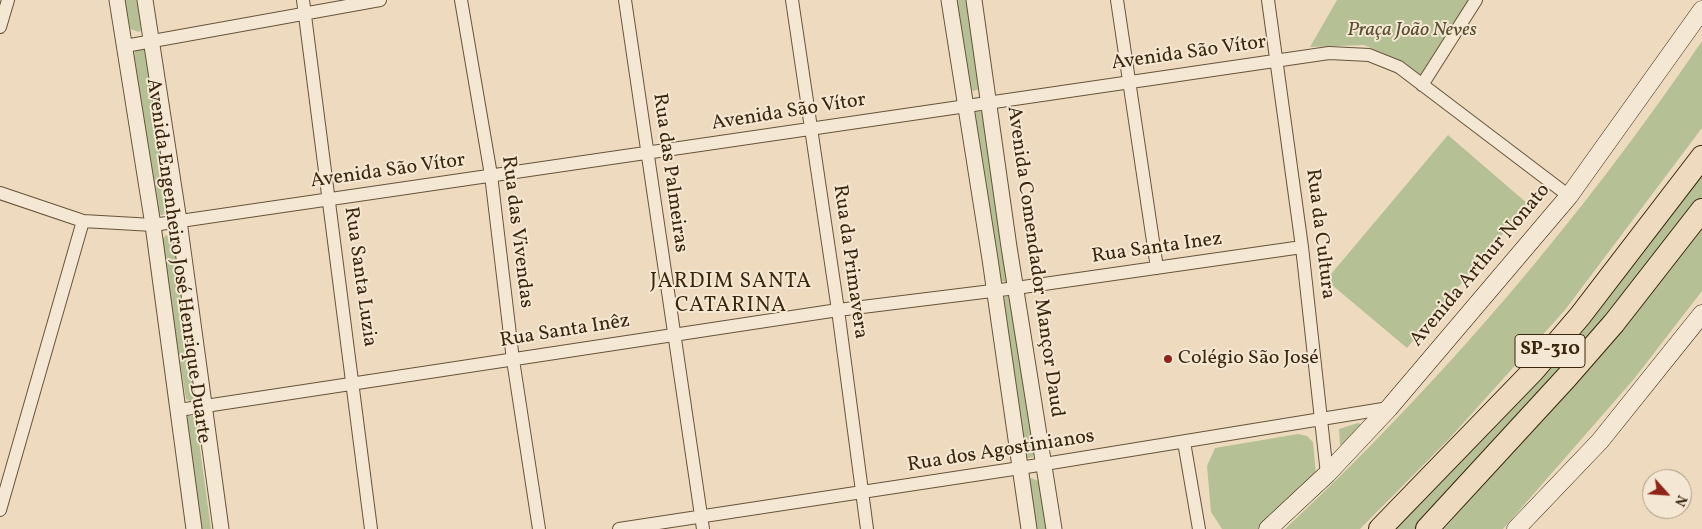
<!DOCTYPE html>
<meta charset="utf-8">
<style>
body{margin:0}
#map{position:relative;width:1702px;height:529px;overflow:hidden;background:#eedbbf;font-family:Vollkorn,serif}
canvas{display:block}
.north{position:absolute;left:1642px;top:469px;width:50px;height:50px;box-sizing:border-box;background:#f4e8d5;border:1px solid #aa9a85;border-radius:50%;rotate:116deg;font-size:14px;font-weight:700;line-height:20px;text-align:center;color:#3a260c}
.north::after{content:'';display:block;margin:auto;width:18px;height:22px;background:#8f2418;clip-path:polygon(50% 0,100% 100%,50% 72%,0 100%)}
</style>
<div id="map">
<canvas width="1702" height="529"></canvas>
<div class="north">N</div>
</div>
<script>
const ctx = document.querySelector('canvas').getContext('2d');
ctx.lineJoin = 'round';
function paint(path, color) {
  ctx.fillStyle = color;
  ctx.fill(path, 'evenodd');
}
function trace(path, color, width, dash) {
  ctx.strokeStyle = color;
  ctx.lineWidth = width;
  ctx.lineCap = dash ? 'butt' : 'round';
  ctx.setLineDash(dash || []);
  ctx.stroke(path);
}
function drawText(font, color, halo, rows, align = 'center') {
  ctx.font = font + ' Vollkorn,serif';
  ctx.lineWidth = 4;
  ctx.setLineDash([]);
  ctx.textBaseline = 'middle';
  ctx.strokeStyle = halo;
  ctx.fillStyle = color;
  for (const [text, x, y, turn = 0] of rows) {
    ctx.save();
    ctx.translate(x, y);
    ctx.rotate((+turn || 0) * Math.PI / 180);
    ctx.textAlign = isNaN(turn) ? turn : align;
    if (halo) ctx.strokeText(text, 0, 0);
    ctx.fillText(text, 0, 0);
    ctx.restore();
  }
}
paint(new Path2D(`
 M 125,0 L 138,0 L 142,29 L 139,32 L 130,29 Z
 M 956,0 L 970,0 L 980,89 L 973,91 L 970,86 Z
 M 1337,0 L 1470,0 L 1421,77 L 1405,63 L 1364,45 L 1310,47 Z
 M 1702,41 L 1702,128 L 1565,310 L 1449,439 L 1360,529 L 1285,529 C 1442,382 1581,219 1702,41 Z
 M 137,48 L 143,48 L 147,51 L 170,208 L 168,212 L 162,215 L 156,215 L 134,53 Z
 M 977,111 L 986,113 L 1009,278 L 1006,282 L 1001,281 L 973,115 Z
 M 1448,135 L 1528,204 L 1407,348 L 1326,280 Z
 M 1702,168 L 1702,197 L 1631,290 L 1416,529 L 1393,529 Z
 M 1702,227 L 1702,291 L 1634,379 L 1503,529 L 1444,529 L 1517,447 Z
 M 166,235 L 174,238 L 199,396 L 190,401 L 186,399 L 161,241 Z
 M 1011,295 L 1014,298 L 1034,453 L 1033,457 L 1025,459 L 1003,298 Z
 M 188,416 L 193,416 L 196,420 L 211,529 L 199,529 L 185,420 Z
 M 1358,423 L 1363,425 L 1342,446 L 1340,445 L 1339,429 Z
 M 1298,434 L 1307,436 L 1313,442 L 1316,474 L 1260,529 L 1222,529 L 1211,512 L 1207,466 L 1215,448 Z
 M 1031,478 L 1041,482 L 1047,529 L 1032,529 L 1026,483 Z`), '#b5c195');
const minor = new Path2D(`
 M 303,0 L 371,529
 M 461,0 L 491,175 L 513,360 L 539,529
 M 625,0 L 703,529
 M 792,0 L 838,310 L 867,529
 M 1117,0 L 1157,268
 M 1268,0 L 1302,247 L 1327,474
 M 0,27 L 8,0
 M 125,46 L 380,0
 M 1422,85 L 1476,0
 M 0,193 L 83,221 L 153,225 L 1329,53 L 1369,55 L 1399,67 L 1569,196
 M 179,410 L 838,310 L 1016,288 L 1302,247
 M 1184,442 L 1199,529
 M 0,510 L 83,221
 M 619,529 L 1020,468 L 1389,408`);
const tertiary = new Path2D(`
 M 117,0 L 153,225 L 194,529
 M 145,0 L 179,221 L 221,529
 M 949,0 L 990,259 L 1029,529
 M 974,0 L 1009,247 L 1054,529`);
const secondary = new Path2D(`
 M 1268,529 L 1327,474 L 1389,408 L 1569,196 L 1702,10
 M 1516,529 L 1600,441 L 1702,314`);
const motorway = new Path2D(`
 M 1380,529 L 1533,371 L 1580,316 L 1702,157
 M 1427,529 L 1566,378 L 1614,323 L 1702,210`);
trace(minor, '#675339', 14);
trace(tertiary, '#675339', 17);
trace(secondary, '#3a260c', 19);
trace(motorway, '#3a260c', 24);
trace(minor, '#f4e8d5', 12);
trace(tertiary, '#f4e8d5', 15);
trace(secondary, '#f4e8d5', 18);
trace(motorway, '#eedbbf', 22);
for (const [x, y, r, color] of [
 [1168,359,5,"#8f2418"]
]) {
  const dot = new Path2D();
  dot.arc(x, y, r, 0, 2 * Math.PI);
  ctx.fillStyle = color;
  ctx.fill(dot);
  trace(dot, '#f4e8d5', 2);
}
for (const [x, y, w] of [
 [1550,351,70]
]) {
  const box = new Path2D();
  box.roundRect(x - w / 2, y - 16.5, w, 33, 4);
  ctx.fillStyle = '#f4e8d5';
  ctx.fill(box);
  trace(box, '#3a260c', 1);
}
drawText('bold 19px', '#3a260c', null, [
 ["SP-310",1550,351]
]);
drawText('italic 20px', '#594d2e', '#f4e8d5', [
 ["Praça João Neves",1412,31]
]);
drawText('20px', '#3a260c', '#f4e8d5', [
 ["Avenida São Vítor",1189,54,-8],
 ["Avenida São Vítor",789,113,-9],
 ["Avenida São Vítor",388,172,-8],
 ["Rua das Palmeiras",669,173,82],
 ["Rua das Vivendas",516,232,83],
 ["Rua da Cultura",1319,234,83],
 ["Rua Santa Inez",1157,249,-8],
 ["Avenida Engenheiro José Henrique Duarte",177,261,82],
 ["Rua da Primavera",849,262,82],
 ["Avenida Comendador Mançor Daud",1034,262,82],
 ["Avenida Arthur Nonato",1481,266,-50],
 ["Rua Santa Luzia",359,277,82],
 ["Rua Santa Inêz",565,332,-9],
 ["Rua dos Agostinianos",1001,452,-9]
]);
drawText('20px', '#3a260c', '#f4e8d5', [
 ["Colégio São José",1178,359]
], 'left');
ctx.letterSpacing = '1px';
drawText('21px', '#3a260c', '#f4e8d5', [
 ["JARDIM SANTA",731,283],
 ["CATARINA",731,307]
]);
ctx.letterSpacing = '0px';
</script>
